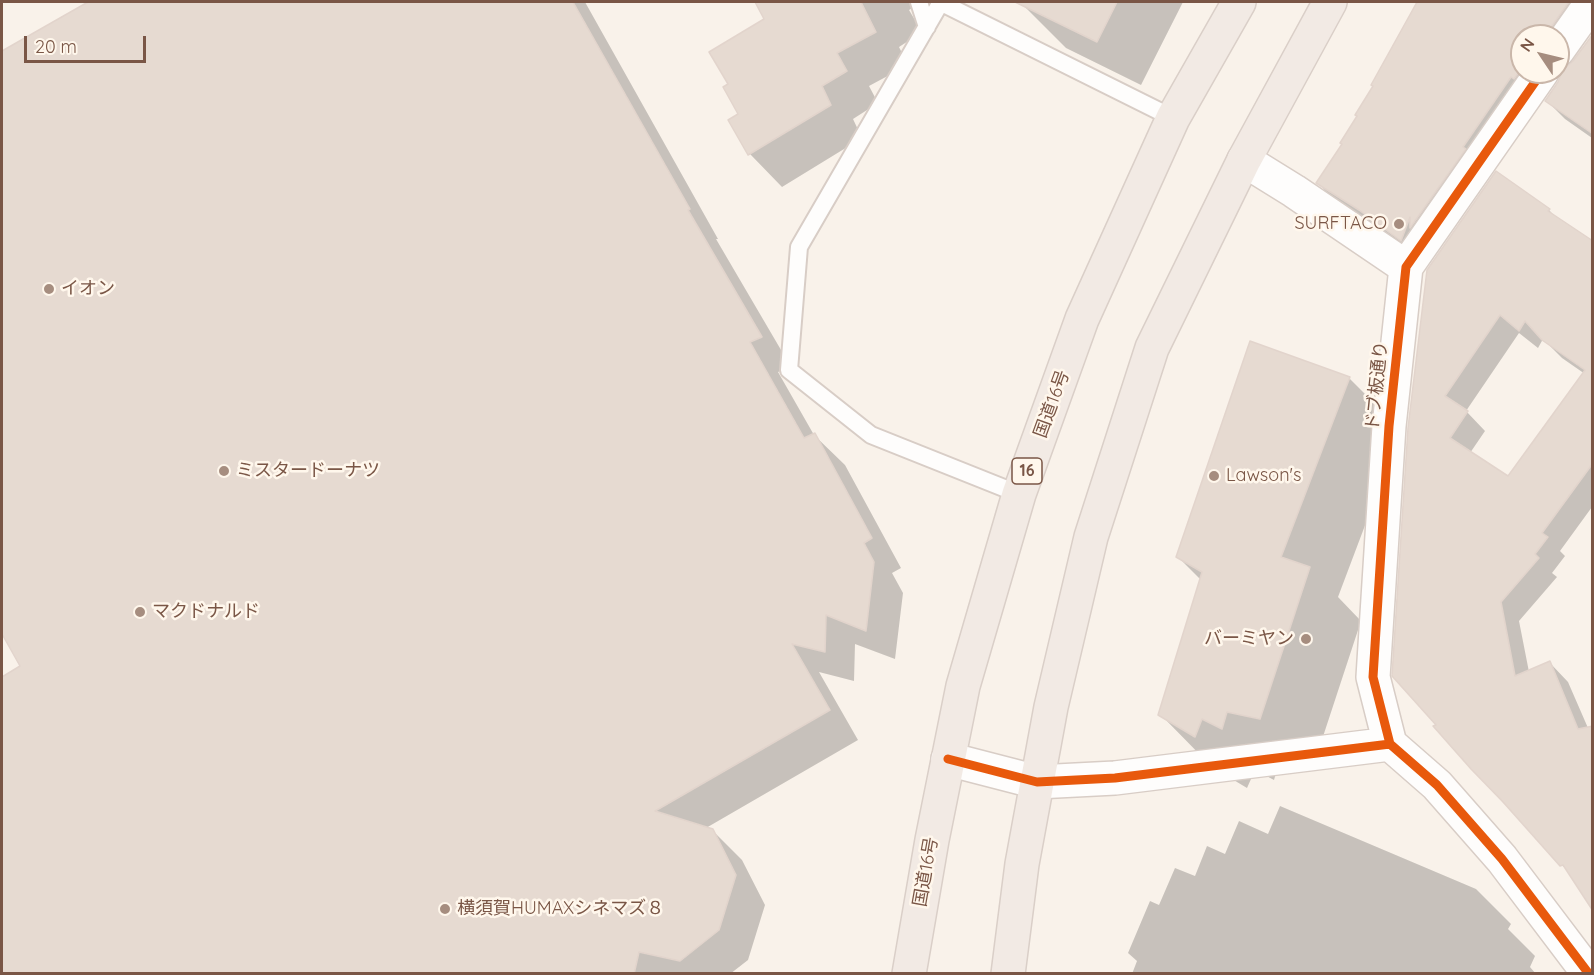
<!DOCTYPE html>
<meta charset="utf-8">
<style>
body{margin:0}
#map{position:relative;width:1594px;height:975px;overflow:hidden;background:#f9f2ea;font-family:Quicksand,sans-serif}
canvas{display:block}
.frame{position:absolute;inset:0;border:3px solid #7a5646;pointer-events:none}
.north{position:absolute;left:1510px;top:24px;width:60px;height:60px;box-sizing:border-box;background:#fff7ec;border:2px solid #cab7aa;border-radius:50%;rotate:305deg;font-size:16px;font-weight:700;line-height:24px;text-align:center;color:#7a5646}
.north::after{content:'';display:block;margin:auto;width:21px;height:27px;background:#a68d7f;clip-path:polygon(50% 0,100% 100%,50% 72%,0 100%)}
.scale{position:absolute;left:24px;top:36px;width:122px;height:27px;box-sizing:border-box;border:3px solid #7a5646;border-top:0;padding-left:8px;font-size:18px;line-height:21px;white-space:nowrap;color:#7a5646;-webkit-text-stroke:4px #fff7ec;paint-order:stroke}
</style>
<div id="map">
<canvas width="1594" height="975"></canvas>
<div class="frame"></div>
<div class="north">N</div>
<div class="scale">20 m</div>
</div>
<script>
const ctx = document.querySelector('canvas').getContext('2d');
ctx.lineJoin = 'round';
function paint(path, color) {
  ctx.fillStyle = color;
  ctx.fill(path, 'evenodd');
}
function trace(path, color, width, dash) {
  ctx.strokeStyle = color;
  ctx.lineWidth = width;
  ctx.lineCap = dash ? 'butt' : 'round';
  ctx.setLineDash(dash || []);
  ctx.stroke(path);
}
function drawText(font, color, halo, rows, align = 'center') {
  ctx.font = font + ' Quicksand,"Noto Sans JP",sans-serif';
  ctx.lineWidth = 5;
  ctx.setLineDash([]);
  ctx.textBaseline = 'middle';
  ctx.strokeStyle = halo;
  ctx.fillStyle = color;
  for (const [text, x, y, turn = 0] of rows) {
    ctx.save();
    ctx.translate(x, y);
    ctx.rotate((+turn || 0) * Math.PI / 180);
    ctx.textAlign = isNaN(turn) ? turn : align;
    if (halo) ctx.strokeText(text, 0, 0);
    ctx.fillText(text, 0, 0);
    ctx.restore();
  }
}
paint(new Path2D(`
 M 91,2 L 585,2 L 718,239 L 716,239 L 791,367 L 778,372 L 814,435 L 845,465 L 901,568 L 892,573 L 903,593 L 895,659 L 855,644 L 854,681 L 819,672 L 858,740 L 706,828 L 712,830 L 742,860 L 765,905 L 748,960 L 730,974 L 2,974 L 2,679 L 22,667 L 2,631 L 2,53 Z
 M 757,2 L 915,2 L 917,5 L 909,10 L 922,32 L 899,47 L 908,65 L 869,86 L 878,103 L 853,119 L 862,138 L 782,187 L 750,154 L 730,121 L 740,115 L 730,84 L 766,20 Z
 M 1024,2 L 1183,2 L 1141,85 L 1066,48 L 1022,4 Z
 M 1421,2 L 1592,2 L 1558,36 L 1522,36 L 1522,72 L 1420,258 L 1379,229 L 1336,202 L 1318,183 L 1343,144 Z
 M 1592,36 L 1592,138 L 1565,119 L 1547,101 L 1567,68 L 1574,62 Z
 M 1496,173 L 1549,210 L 1559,221 L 1592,243 L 1592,507 L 1560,551 L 1565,556 L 1552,573 L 1557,577 L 1519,621 L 1529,672 L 1550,663 L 1568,682 L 1588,728 L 1571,875 L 1438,726 L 1409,428 ZM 1519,333 L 1538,348 L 1543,339 L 1562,358 L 1585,374 L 1508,478 L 1470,453 L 1485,431 L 1466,411 Z
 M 1349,378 L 1401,430 L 1338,597 L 1361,621 L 1312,770 L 1279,763 L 1274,780 L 1255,770 L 1247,788 L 1212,767 L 1160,714 L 1201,580 L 1178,557 Z
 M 1280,806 L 1476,889 L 1511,924 L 1508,929 L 1535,956 L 1530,967 L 1536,974 L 1132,974 L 1137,961 L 1128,953 L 1150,901 L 1159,905 L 1175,868 L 1195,876 L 1207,846 L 1225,854 L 1239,821 L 1268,834 Z`), '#0003');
const building = new Path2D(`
 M 88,2 L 573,2 L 690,209 L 688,210 L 762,337 L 750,342 L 804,438 L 815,433 L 872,538 L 864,543 L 874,562 L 866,631 L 826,615 L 825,652 L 792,644 L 830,710 L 655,811 L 713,829 L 736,875 L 719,930 L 680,961 L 639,952 L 634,974 L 2,974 L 2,677 L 20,666 L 2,634 L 2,51 Z
 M 755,2 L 861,2 L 876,32 L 837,53 L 847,71 L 822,86 L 831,105 L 748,155 L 728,120 L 738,114 L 723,87 L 728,84 L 709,52 L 764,19 Z
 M 1015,2 L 1117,2 L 1097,42 Z
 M 1417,2 L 1569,2 L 1545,36 L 1522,36 L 1522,68 L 1514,79 L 1511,77 L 1463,147 L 1466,149 L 1410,228 L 1410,217 L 1401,241 L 1359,210 L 1316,183 L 1342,144 L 1340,143 L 1357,116 L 1355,115 L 1373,86 L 1371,85 Z
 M 1593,34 L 1593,134 L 1545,101 L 1558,82 L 1561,74 L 1560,68 L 1566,67 L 1573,61 Z
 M 1496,171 L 1550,209 L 1548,211 L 1593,241 L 1593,463 L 1542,533 L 1548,537 L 1535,554 L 1539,558 L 1501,602 L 1515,676 L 1550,661 L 1578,729 L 1593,726 L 1593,911 L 1563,865 L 1560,866 L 1503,802 L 1471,769 L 1433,726 L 1436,725 L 1392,676 L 1408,428 L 1427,270 ZM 1500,315 L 1519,331 L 1525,321 L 1542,340 L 1585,370 L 1508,476 L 1450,438 L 1468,411 L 1445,396 Z
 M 1250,341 L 1350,377 L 1281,557 L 1310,567 L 1260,719 L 1227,712 L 1222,729 L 1202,719 L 1195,737 L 1158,715 L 1202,572 L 1176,557 Z`);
paint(building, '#e6dad1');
trace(building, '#e2d4cc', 1.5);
const service = new Path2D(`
 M 919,2 L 927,27
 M 940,2 L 1173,118
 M 941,2 L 799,247 L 789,370 L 871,435 L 1019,494`);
const minor = new Path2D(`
 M 1558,50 L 1592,2
 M 1244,160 L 1294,191 L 1406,267
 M 1390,744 L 1373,677 L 1389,426 L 1406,267 L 1542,72
 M 948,759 L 1037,782 L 1115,778 L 1390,744 L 1437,785 L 1502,859 L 1589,974`);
const trunk = new Path2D(`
 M 909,974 L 932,840 L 963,686 L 1019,494 L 1082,319 L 1173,118 L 1239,2
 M 1008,974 L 1022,864 L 1051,707 L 1091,537 L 1152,348 L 1244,160 L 1330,2`);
trace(service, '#d8cdc6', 20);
trace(minor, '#d8cdc6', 36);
trace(trunk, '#dacfc8', 36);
trace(service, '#fefdfc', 16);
trace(minor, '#fefdfc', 33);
trace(trunk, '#f2eae4', 33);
trace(new Path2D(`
 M 1390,744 L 1373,677 L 1389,426 L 1406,267 L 1542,72
 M 948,759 L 1037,782 L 1115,778 L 1390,744 L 1437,785 L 1502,859 L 1589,974`), '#e8590c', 9);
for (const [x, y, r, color] of [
 [1399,224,6,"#a68d7f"],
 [49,289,6,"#a68d7f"],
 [224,471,6,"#a68d7f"],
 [1214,476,6,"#a68d7f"],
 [140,612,6,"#a68d7f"],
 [1306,639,6,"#a68d7f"],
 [445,909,6,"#a68d7f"]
]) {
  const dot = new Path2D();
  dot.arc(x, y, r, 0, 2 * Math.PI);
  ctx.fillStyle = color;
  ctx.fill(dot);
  trace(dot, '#fff7ec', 2);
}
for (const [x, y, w] of [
 [1027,471,30]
]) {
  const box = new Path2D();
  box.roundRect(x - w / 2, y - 13, w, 26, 4.5);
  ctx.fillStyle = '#fff7ec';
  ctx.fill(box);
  trace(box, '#7a5646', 1.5);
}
drawText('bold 16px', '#7a5646', null, [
 ["16",1027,471]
]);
drawText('18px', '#7a5646', '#fff7ec', [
 ["SURFTACO",1387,224,"right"],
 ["イオン",61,289],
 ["ミスタードーナツ",236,471],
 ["Lawson's",1226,476],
 ["マクドナルド",152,612],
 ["バーミヤン",1294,639,"right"],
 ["横須賀HUMAXシネマズ８",457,909]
], 'left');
drawText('18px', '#7a5646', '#fff7ec', [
 ["ドブ板通り",1377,386,-84],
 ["国道16号",1052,404,-70],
 ["国道16号",926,872,-80]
]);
</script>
